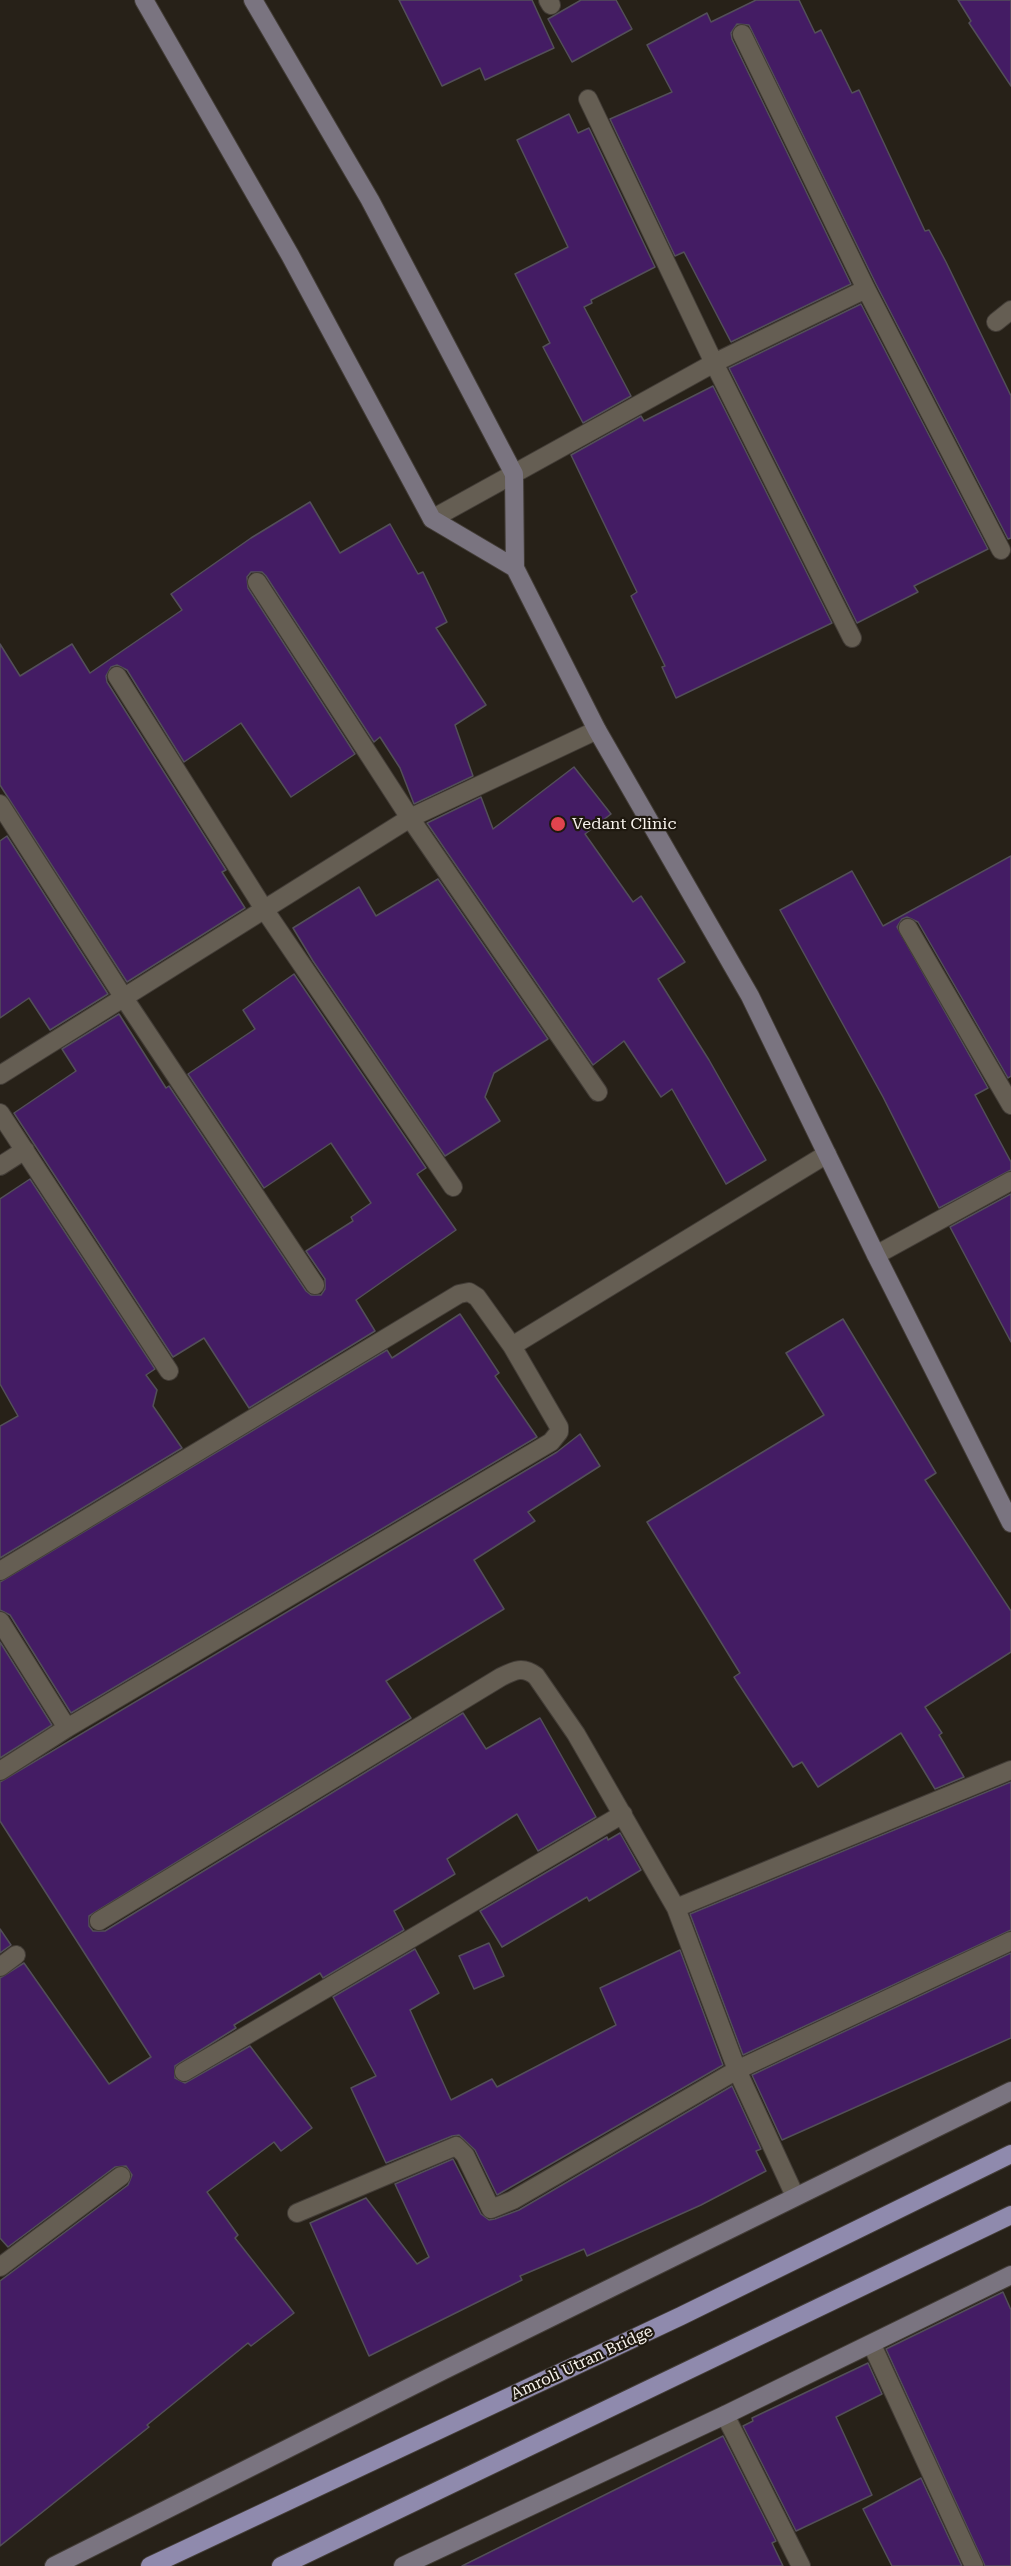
<!DOCTYPE html>
<style>
body{margin:0}
canvas{display:block;background:#272118}
</style>
<canvas width="1011" height="2566"></canvas>
<script>
const ctx = document.querySelector('canvas').getContext('2d');
ctx.lineJoin = 'round';
function paint(path, color) {
  ctx.fillStyle = color;
  ctx.fill(path, 'evenodd');
}
function trace(path, color, width, dash) {
  ctx.strokeStyle = color;
  ctx.lineWidth = width;
  ctx.lineCap = dash ? 'butt' : 'round';
  ctx.setLineDash(dash || []);
  ctx.stroke(path);
}
function drawText(font, color, halo, rows, align = 'center') {
  ctx.font = font + ' "Roboto Serif",serif';
  ctx.lineWidth = 4.5;
  ctx.setLineDash([]);
  ctx.textBaseline = 'middle';
  ctx.strokeStyle = halo;
  ctx.fillStyle = color;
  for (const [text, x, y, turn = 0] of rows) {
    ctx.save();
    ctx.translate(x, y);
    ctx.rotate((+turn || 0) * Math.PI / 180);
    ctx.textAlign = isNaN(turn) ? turn : align;
    if (halo) ctx.strokeText(text, 0, 0);
    ctx.fillText(text, 0, 0);
    ctx.restore();
  }
}
const building = new Path2D(`
 M 399,0 L 532,0 L 554,48 L 485,80 L 480,68 L 442,86 Z
 M 581,0 L 616,0 L 632,29 L 572,62 L 548,19 Z
 M 756,0 L 799,0 L 815,33 L 821,30 L 852,93 L 859,90 L 925,231 L 929,230 L 946,262 L 1011,396 L 1011,538 L 1008,539 L 876,284 L 749,25 L 737,24 L 731,33 L 732,39 L 851,284 L 731,342 L 684,252 L 675,256 L 610,119 L 672,92 L 647,45 L 707,13 L 711,22 Z
 M 958,0 L 1011,0 L 1011,86 L 969,23 L 971,21 Z
 M 569,114 L 578,133 L 589,128 L 655,267 L 591,300 L 592,303 L 584,307 L 631,396 L 583,423 L 543,347 L 550,343 L 515,274 L 568,247 L 517,140 Z
 M 861,304 L 988,549 L 914,586 L 918,592 L 857,623 L 729,368 Z
 M 713,386 L 832,623 L 676,698 L 662,667 L 665,666 L 631,596 L 637,592 L 571,455 L 641,416 L 644,421 Z
 M 310,502 L 340,553 L 390,524 L 418,574 L 423,572 L 447,622 L 436,628 L 486,705 L 455,725 L 473,776 L 414,804 L 400,768 L 380,737 L 374,742 L 266,576 L 262,572 L 251,572 L 247,577 L 248,588 L 355,754 L 291,797 L 241,723 L 184,762 L 127,670 L 117,665 L 111,667 L 106,676 L 107,682 L 226,870 L 222,872 L 245,908 L 127,982 L 0,785 L 0,644 L 20,676 L 72,644 L 90,673 L 182,610 L 171,594 L 251,538 Z
 M 574,767 L 611,814 L 585,834 L 633,902 L 641,896 L 685,962 L 658,979 L 709,1060 L 766,1160 L 726,1184 L 672,1089 L 661,1097 L 624,1041 L 593,1065 L 427,823 L 481,797 L 493,829 Z
 M 7,836 L 108,994 L 50,1030 L 29,998 L 0,1018 L 0,841 Z
 M 1011,856 L 1011,1076 L 1008,1078 L 918,922 L 907,917 L 902,919 L 897,927 L 988,1088 L 975,1095 L 1011,1162 L 1011,1170 L 939,1208 L 883,1097 L 780,910 L 852,871 L 883,926 Z
 M 438,879 L 548,1039 L 494,1073 L 485,1097 L 500,1121 L 445,1156 L 313,961 L 293,928 L 359,887 L 376,916 Z
 M 294,974 L 426,1168 L 417,1174 L 456,1230 L 356,1300 L 375,1331 L 249,1408 L 204,1338 L 173,1357 L 14,1113 L 76,1071 L 62,1049 L 119,1014 L 166,1088 L 169,1086 L 306,1291 L 311,1295 L 321,1295 L 325,1289 L 325,1279 L 306,1251 L 353,1221 L 351,1217 L 371,1203 L 331,1143 L 264,1188 L 188,1074 L 255,1029 L 243,1010 Z
 M 30,1179 L 155,1369 L 146,1375 L 157,1390 L 153,1406 L 182,1448 L 0,1558 L 0,1426 L 18,1416 L 0,1384 L 0,1199 Z
 M 1011,1194 L 1011,1342 L 950,1227 Z
 M 460,1314 L 499,1373 L 495,1376 L 537,1437 L 71,1713 L 10,1615 L 0,1610 L 0,1582 L 387,1350 L 392,1358 Z
 M 843,1319 L 936,1473 L 925,1480 L 1011,1611 L 1011,1652 L 925,1707 L 942,1733 L 939,1735 L 964,1777 L 935,1789 L 901,1733 L 818,1787 L 802,1762 L 793,1767 L 734,1677 L 740,1673 L 647,1522 L 824,1415 L 786,1353 Z
 M 580,1434 L 600,1466 L 528,1512 L 535,1521 L 474,1560 L 504,1609 L 386,1681 L 411,1718 L 89,1916 L 89,1926 L 93,1931 L 105,1931 L 463,1713 L 486,1749 L 540,1718 L 596,1817 L 538,1851 L 517,1814 L 447,1859 L 455,1874 L 394,1911 L 404,1930 L 323,1978 L 320,1973 L 234,2025 L 236,2028 L 175,2066 L 175,2078 L 185,2083 L 250,2046 L 312,2128 L 281,2151 L 274,2142 L 207,2192 L 238,2235 L 235,2238 L 294,2313 L 251,2346 L 248,2343 L 147,2425 L 149,2427 L 0,2546 L 0,2281 L 128,2185 L 132,2175 L 126,2166 L 115,2167 L 8,2247 L 0,2238 L 0,1978 L 24,1963 L 109,2084 L 151,2057 L 0,1821 L 0,1782 L 557,1452 Z
 M 0,1642 L 52,1725 L 0,1758 Z
 M 1011,1782 L 1011,1930 L 743,2055 L 690,1914 Z
 M 620,1833 L 641,1870 L 589,1901 L 587,1897 L 502,1947 L 480,1911 L 607,1837 L 608,1840 Z
 M 0,1929 L 11,1945 L 0,1953 Z
 M 489,1943 L 504,1976 L 474,1989 L 459,1956 Z
 M 415,1949 L 439,1993 L 410,2010 L 451,2100 L 492,2079 L 497,2087 L 616,2025 L 600,1988 L 680,1950 L 723,2065 L 497,2195 L 475,2150 L 459,2135 L 452,2136 L 386,2163 L 351,2088 L 376,2076 L 333,1997 Z
 M 1011,1953 L 1011,2038 L 782,2140 L 752,2075 Z
 M 732,2086 L 761,2149 L 756,2151 L 766,2171 L 701,2205 L 587,2256 L 584,2249 L 520,2276 L 522,2280 L 369,2356 L 310,2223 L 366,2198 L 417,2264 L 429,2257 L 395,2184 L 453,2159 L 481,2214 L 489,2220 L 495,2219 L 519,2210 Z
 M 1003,2292 L 1011,2310 L 1011,2566 L 985,2566 L 886,2349 Z
 M 868,2363 L 882,2394 L 836,2417 L 872,2495 L 796,2531 L 743,2426 L 753,2421 L 752,2418 Z
 M 723,2436 L 776,2541 L 772,2543 L 783,2566 L 462,2566 Z
 M 921,2478 L 962,2566 L 892,2566 L 863,2509 Z`);
paint(building, '#441c64');
trace(building, '#534f59', 1.5);
const street = new Path2D(`
 M 548,0 L 551,5
 M 742,34 L 866,289 L 1001,550
 M 588,99 L 714,363 L 852,638
 M 996,322 L 1011,310
 M 432,519 L 714,363 L 866,289
 M 257,582 L 410,818 L 598,1092
 M 117,676 L 264,909 L 453,1187
 M 0,804 L 124,998 L 315,1285
 M 908,928 L 1011,1105
 M 0,1075 L 410,818 L 597,730
 M 0,1113 L 169,1371
 M 0,1166 L 25,1150
 M 876,1255 L 1011,1181
 M 0,1571 L 459,1294 L 469,1292 L 477,1297 L 512,1346 L 827,1154
 M 0,1621 L 67,1728
 M 0,1771 L 67,1728 L 551,1442 L 559,1432 L 559,1427 L 512,1346
 M 676,1908 L 1011,1770
 M 99,1921 L 501,1677 C 515,1670 523,1666 536,1676 L 576,1734 L 676,1908 L 737,2070 L 795,2196
 M 0,1967 L 16,1955
 M 184,2072 L 623,1814
 M 297,2213 L 456,2146 L 465,2155 L 491,2209 L 513,2200 L 737,2070 L 1011,1941
 M 0,2267 L 121,2176
 M 872,2345 L 974,2566
 M 725,2415 L 801,2566`);
const secondary = new Path2D(`
 M 144,0 L 290,255 L 432,519 L 515,568
 M 253,0 L 370,200 L 514,474 L 515,568 L 597,730 L 750,996 L 876,1255 L 1011,1523
 M 54,2566 L 442,2371 L 1011,2091
 M 403,2566 L 725,2415 L 1011,2275`);
const primary = new Path2D(`
 M 150,2566 L 681,2316 L 1011,2154
 M 281,2566 L 1011,2215`);
trace(street, '#433d37', 20);
trace(secondary, '#433d37', 20);
trace(primary, '#433d37', 20);
trace(street, '#655e53', 18);
trace(secondary, '#7a7480', 18);
trace(primary, '#8f8aad', 18);
for (const [x, y, r, color] of [
 [558,824,8,"#e0444e"]
]) {
  const dot = new Path2D();
  dot.arc(x, y, r, 0, 2 * Math.PI);
  ctx.fillStyle = color;
  ctx.fill(dot);
  trace(dot, '#1e180f', 2);
}
drawText('16px', '#f8f3ed', '#1e180f', [
 ["Vedant Clinic",572,824]
], 'left');
drawText('16px', '#f8f3ed', '#1e180f', [
 ["Amroli Utran Bridge",582,2363,-25]
]);
</script>
